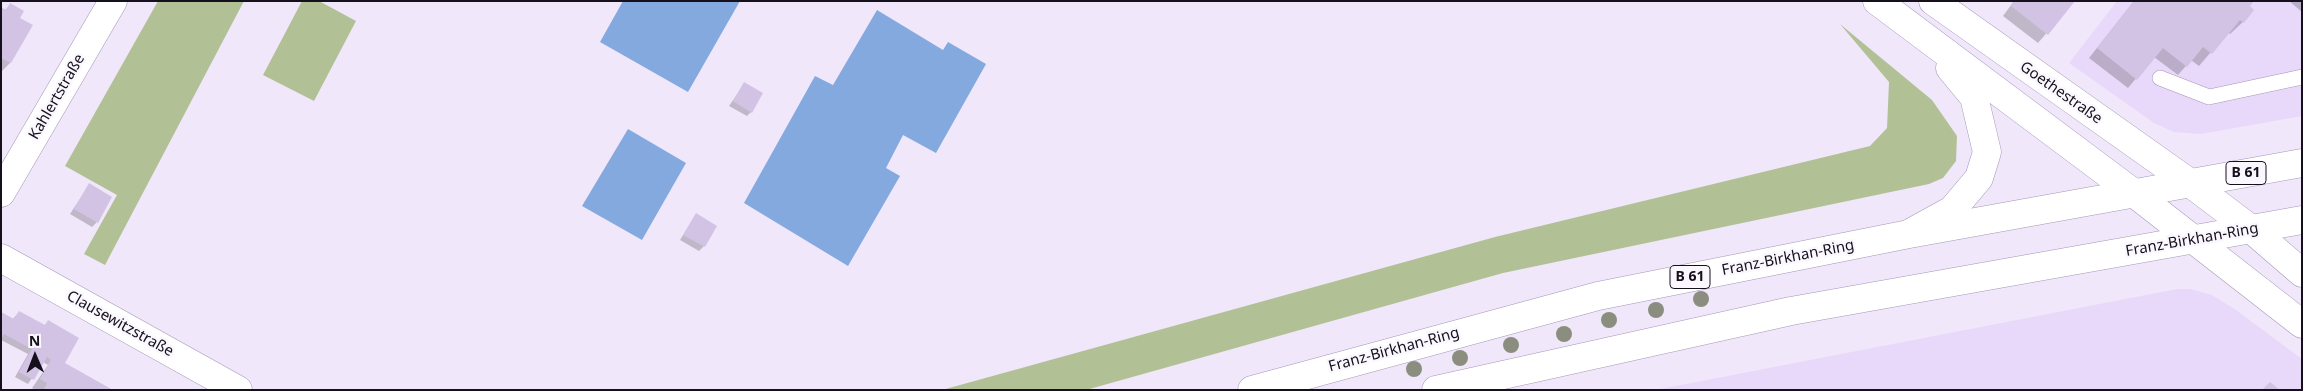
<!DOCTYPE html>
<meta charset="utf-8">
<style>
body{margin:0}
#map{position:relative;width:2303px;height:391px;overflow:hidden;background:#f0e7fb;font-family:"Noto Sans",sans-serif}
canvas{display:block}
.frame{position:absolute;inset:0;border:2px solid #15101b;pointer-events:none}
.north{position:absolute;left:10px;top:331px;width:50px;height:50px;-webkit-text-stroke:4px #faf7fe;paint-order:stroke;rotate:359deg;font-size:14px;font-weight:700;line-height:20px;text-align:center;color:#15101b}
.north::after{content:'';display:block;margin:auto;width:18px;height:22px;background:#15101b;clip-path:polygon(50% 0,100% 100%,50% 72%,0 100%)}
</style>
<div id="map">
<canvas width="2303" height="391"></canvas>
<div class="frame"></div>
<div class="north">N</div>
</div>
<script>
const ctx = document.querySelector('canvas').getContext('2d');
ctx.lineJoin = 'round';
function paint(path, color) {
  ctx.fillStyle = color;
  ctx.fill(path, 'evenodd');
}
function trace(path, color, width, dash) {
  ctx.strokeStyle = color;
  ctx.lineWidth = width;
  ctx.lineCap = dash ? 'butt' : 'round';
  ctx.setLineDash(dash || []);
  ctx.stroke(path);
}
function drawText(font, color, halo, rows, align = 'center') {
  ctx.font = font + ' "Noto Sans",sans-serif';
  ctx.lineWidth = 5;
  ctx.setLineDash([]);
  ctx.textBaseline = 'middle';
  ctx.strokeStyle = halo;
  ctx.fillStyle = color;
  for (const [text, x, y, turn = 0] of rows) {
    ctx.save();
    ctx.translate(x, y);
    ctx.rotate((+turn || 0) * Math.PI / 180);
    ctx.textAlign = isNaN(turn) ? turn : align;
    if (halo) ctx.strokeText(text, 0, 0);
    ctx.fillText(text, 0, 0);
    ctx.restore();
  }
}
paint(new Path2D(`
 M 2117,1 L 2302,1 L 2302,116 L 2201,134 L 2174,132 L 2154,123 L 2069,63 Z
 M 2177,289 L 2191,289 L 2212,295 L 2236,310 L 2302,359 L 2302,390 L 1655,390 Z`), '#e8d9fa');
paint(new Path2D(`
 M 158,1 L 244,1 L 105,265 L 84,254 L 117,195 L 65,166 Z
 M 302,1 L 319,1 L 356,21 L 314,101 L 263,75 Z
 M 1840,24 L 1932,100 L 1957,136 L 1956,161 L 1943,178 L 1929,184 L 1503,273 L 1086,390 L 942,390 L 1495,237 L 1870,146 L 1887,128 L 1889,82 Z`), '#b2c195');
paint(new Path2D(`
 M 623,1 L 740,1 L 688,92 L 600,42 Z
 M 877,10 L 943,50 L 948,42 L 986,64 L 936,153 L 903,135 L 886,168 L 900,176 L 848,266 L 744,203 L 815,76 L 833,85 Z
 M 628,129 L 686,163 L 642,240 L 582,206 Z`), '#84a9df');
paint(new Path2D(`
 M 2014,1 L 2074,1 L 2038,43 L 2003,16 Z
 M 2134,1 L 2248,7 L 2243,22 L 2230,34 L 2228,32 L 2199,66 L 2191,60 L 2178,75 L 2154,57 L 2128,88 L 2089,58 Z
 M 2289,1 L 2302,1 L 2302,12 Z
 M 10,5 L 18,18 L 10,63 L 2,71 L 1,9 L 4,11 Z
 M 744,84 L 751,112 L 747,116 L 729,106 Z
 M 89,185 L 97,222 L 92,227 L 70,214 Z
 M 696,215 L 704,246 L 699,251 L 680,240 Z
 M 19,312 L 44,326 L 48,322 L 64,364 L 110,390 L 35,390 L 32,388 L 48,365 L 43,362 L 28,384 L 15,377 L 28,354 L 1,340 L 1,314 L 12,320 Z`), '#0003');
paint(new Path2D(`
 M 2015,1 L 2075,1 L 2048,35 L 2011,6 Z
 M 2134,1 L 2254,1 L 2250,6 L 2254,10 L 2244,23 L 2240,20 L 2212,54 L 2203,47 L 2187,67 L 2163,48 L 2137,80 L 2097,48 Z
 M 10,3 L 24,11 L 20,18 L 33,25 L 11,63 L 1,58 L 1,7 L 6,10 Z
 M 744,82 L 763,93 L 752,113 L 733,101 Z
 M 89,183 L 112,197 L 98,223 L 74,209 Z
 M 696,213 L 717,226 L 705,247 L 683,235 Z
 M 19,311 L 45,325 L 48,320 L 79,338 L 65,363 L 113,390 L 44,390 L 47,383 L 40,379 L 51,360 L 47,357 L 34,380 L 19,372 L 32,349 L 4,334 L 1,339 L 1,312 L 14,319 Z
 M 2270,382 L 2280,390 L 2262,390 Z`), '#d2c3e4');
const lane = new Path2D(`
 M 2160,78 L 2209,97 L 2302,77`);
const street = new Path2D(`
 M 1877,1 L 2135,194
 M 1933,1 L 2190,183
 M 1,193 L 113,1
 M 1912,232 L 1952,210 L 1979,178 L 1987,152 L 1974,97 L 1950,68
 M 1,258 L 238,390`);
const secondary = new Path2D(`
 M 2190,183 L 2251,229 L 2302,273
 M 2135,194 L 2302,324`);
const primary = new Path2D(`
 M 1252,390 L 1598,296 L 1909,234 L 2302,163
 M 1436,390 L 1791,311 L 2302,220`);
trace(lane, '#a597b6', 16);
trace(street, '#a597b6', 29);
trace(secondary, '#a597b6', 29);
trace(primary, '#a597b6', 29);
trace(lane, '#fff', 15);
trace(street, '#fff', 28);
trace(secondary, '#fff', 28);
trace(primary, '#fff', 28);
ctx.fillStyle = '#8b8e7e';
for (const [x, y] of [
 [1701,299],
 [1656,310],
 [1609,320],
 [1564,334],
 [1511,345],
 [1460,358],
 [1414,369]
]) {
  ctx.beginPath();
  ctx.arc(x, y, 8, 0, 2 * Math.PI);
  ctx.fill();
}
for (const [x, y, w] of [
 [2246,173,40],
 [1690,277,40]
]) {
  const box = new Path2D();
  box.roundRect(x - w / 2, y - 11.5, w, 23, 4);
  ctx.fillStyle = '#faf7fe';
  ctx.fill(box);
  trace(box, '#15101b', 1);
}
drawText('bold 14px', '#15101b', null, [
 ["B 61",2246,173],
 ["B 61",1690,277]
]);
drawText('15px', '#15101b', '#faf7fe', [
 ["Goethestraße",2061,93,35],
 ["Kahlertstraße",57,97,-60],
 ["Franz-Birkhan-Ring",2192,240,-10],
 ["Franz-Birkhan-Ring",1788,258,-11],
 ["Clausewitzstraße",120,324,29],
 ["Franz-Birkhan-Ring",1394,350,-15]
]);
</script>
